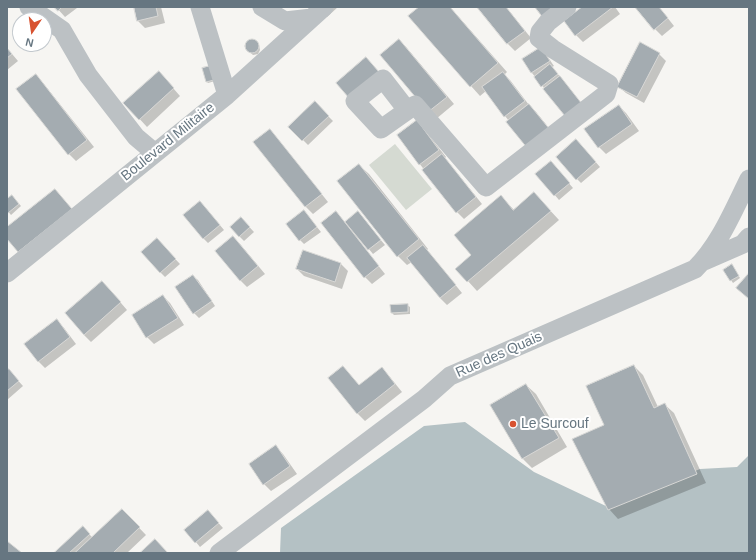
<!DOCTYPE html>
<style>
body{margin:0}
#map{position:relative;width:756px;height:560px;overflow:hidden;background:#f6f5f2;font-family:Arial,sans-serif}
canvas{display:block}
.frame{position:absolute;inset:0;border:8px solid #667681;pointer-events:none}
.north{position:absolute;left:12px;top:12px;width:40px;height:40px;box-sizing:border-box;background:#fff;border:1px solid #c2c8cd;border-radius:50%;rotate:193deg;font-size:11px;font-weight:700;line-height:16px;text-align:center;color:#667681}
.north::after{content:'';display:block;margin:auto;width:14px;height:18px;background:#d85230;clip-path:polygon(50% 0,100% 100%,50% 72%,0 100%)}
</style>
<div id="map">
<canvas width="756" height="560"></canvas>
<div class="frame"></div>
<div class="north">N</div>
</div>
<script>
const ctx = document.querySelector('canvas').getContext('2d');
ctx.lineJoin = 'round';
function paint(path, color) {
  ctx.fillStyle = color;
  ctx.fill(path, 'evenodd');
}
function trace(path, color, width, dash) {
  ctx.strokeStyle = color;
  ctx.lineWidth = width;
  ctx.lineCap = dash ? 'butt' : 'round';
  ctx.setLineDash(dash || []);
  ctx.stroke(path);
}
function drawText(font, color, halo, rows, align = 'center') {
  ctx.font = font + ' Arial,sans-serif';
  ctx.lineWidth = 4;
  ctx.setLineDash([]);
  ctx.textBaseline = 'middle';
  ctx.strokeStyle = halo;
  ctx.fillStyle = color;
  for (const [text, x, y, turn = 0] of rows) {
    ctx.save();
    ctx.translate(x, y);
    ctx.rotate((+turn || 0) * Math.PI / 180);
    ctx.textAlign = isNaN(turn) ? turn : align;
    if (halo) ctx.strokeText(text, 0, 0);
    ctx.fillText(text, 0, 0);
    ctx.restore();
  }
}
paint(new Path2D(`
 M 395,144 L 432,189 L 406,210 L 369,165 Z`), '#d5dad2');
paint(new Path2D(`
 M 465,422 L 534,472 L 608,507 L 700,469 L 737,467 L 749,455 L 749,553 L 280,553 L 281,528 L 424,426 Z`), '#b4c1c4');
paint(new Path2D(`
 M 56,7 L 76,7 L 77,8 L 65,17 Z
 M 135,7 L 161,7 L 165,23 L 145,28 L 138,21 Z
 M 317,7 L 338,7 L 327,17 Z
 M 420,7 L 450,7 L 507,72 L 504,75 L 510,80 L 529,105 L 536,112 L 557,138 L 509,121 L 505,116 L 486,91 L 480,96 L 471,86 L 410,16 Z
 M 479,7 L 506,7 L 531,38 L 515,51 L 508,44 Z
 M 584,7 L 615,7 L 620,14 L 583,42 L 576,35 Z
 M 637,7 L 659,7 L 674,26 L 662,36 L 655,29 Z
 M 249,40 L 253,40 L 259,45 L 260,50 L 258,54 L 253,55 L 246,49 L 245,45 Z
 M 399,40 L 406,47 L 454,104 L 436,119 L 429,112 Z
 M 7,48 L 18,61 L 7,70 Z
 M 545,53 L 554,66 L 552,67 L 562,79 L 545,89 L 532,73 L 523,60 Z
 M 659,54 L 666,61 L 644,103 L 626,93 L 618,86 Z
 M 210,67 L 215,81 L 208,83 L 206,81 Z
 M 36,76 L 43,83 L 94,147 L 76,161 L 69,154 Z
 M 166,80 L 180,96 L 147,127 L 125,103 Z
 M 315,103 L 333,121 L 308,145 L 290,127 Z
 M 619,106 L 626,113 L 639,131 L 606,154 L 599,147 Z
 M 424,129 L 446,157 L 445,158 L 482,204 L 464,219 L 457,212 L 398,136 Z
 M 277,138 L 328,202 L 313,214 L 306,207 L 255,142 Z
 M 581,145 L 600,167 L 581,183 L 577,179 Z
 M 359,165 L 369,174 L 428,249 L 427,250 L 462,293 L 447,305 L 440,298 L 412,262 L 407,265 L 398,256 Z
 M 555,167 L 573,188 L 559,200 L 537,174 Z
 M 534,193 L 559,220 L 477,291 L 457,269 L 473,256 L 501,196 L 514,210 Z
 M 12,196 L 21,206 L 11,215 L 7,210 L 7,200 Z
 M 205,207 L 224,230 L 208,243 L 203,238 Z
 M 304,211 L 321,232 L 304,244 L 300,240 Z
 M 358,213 L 385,245 L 373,254 L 359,237 L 357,239 L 385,274 L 372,284 L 365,277 L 345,223 Z
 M 241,218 L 254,232 L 244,241 L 240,237 Z
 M 233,237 L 240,244 L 265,274 L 247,287 L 240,280 Z
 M 161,244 L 180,264 L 165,277 L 161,273 Z
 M 303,251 L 341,264 L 348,271 L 342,289 L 304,276 L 297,269 Z
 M 734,268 L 740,278 L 733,283 L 724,270 Z
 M 193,276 L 198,280 L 215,306 L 199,318 L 194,313 Z
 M 109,289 L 127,310 L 91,342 L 84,335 Z
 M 163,296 L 170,303 L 184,325 L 154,344 L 147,337 Z
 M 407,305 L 410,307 L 410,314 L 394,315 L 392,313 Z
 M 57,321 L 64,328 L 76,344 L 45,368 L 38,361 Z
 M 634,366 L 643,375 L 658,407 L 664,404 L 674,413 L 706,483 L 618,519 L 609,509 L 605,425 Z
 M 382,369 L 389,376 L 402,392 L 365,421 L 358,414 L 330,378 L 359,386 Z
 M 7,371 L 13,375 L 23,386 L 7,400 Z
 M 526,385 L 536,394 L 567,447 L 532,468 L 523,459 L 491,406 Z
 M 276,447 L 283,454 L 297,474 L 271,491 L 264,484 L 250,464 Z
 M 122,510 L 146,535 L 127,553 L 55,553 L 83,528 L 93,538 Z
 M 212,516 L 223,528 L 200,547 L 186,530 Z`), '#0003');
const building = new Path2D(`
 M 54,7 L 62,7 L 58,11 Z
 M 134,7 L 156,7 L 158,16 L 137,21 Z
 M 419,7 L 450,7 L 498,63 L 470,87 L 408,16 Z
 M 477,7 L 506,7 L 525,31 L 507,44 Z
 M 535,7 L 553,7 L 542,16 Z
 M 582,7 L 613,7 L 575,36 L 564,21 Z
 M 635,7 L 659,7 L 668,18 L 654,30 Z
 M245 46a7 7 0 1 1 14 0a7 7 0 1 1-14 0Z
 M 399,39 L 447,97 L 428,112 L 380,55 Z
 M 640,42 L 660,53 L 637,97 L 617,87 Z
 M 541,47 L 550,61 L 531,73 L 522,59 Z
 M 7,48 L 12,54 L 7,58 Z
 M 366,57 L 379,72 L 349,98 L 336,83 Z
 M 550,64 L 558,74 L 541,87 L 534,77 Z
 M 210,66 L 214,80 L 206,82 L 202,68 Z
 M 159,71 L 174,88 L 139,120 L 123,103 Z
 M 503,72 L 525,101 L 504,117 L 482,87 Z
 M 36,74 L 87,140 L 68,155 L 16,89 Z
 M 560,76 L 582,104 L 565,116 L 543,89 Z
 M 315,101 L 329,116 L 302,141 L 288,127 Z
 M 529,104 L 551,131 L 528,149 L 506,122 Z
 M 619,105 L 632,124 L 598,148 L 584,129 Z
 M 417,120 L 439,150 L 419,165 L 397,135 Z
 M 270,129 L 322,194 L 305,207 L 253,142 Z
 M 576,139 L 596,162 L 576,180 L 556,157 Z
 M 442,154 L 476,197 L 456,213 L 422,170 Z
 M 551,161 L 570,183 L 554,196 L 535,174 Z
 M 359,164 L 419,239 L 397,257 L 337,181 Z
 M 55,189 L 72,209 L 18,252 L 7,239 L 7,227 Z
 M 534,192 L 551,211 L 467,282 L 455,269 L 471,255 L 454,235 L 501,195 L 513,210 Z
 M 12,195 L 19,204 L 8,213 L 7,212 L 7,199 Z
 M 200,201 L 220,225 L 203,239 L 183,215 Z
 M 304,210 L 317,227 L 299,241 L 286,224 Z
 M 336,211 L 379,266 L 364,278 L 321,223 Z
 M 358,211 L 381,240 L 368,250 L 345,222 Z
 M 241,217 L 250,227 L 239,237 L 230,227 Z
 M 233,236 L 258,266 L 240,281 L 215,251 Z
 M 157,238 L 176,259 L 160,273 L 141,252 Z
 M 423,245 L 456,285 L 440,298 L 407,258 Z
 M 303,250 L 341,263 L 335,282 L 296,269 Z
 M 732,264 L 739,276 L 730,281 L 723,270 Z
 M 749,273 L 749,299 L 736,288 Z
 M 193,275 L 212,301 L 193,314 L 175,287 Z
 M 102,281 L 121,302 L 84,335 L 65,313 Z
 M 163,295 L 178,318 L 146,338 L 132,315 Z
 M 408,304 L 408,312 L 391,313 L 390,305 Z
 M 57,319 L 70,337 L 38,362 L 24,344 Z
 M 634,365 L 654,408 L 665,403 L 697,474 L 608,510 L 572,439 L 604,425 L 586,386 Z
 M 343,366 L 359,385 L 382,367 L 395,384 L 357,414 L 328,378 Z
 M 9,369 L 19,381 L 7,391 L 7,370 Z
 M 526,384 L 559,438 L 522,459 L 490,405 Z
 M 276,445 L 290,466 L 263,485 L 249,464 Z
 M 122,509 L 140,527 L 113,553 L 75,553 Z
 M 208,510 L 219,523 L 195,543 L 184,530 Z
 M 83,526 L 90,534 L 69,553 L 54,553 Z
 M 155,539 L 168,553 L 140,553 Z
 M 7,541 L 22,553 L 7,553 Z`);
paint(building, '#a4acb1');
trace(building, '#d7d7d5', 1);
trace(new Path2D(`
 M 29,7 L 62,30 L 88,75 L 136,137 L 155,153
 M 200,7 L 227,95
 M 262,7 L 285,21 L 312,18
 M 407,110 L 383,79 L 355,101 L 381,129 L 415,105 L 486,187 L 606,94 L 609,84 L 553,49 L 539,38 L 540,32 L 548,22 L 567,7
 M 704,261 L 743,244 L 749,237
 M 7,273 L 227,95 L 324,7
 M 219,553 L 424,399 L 450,376 L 695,269 C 720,244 733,211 749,179`), '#bcc1c4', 19);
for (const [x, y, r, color] of [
 [513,424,4,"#d85230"]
]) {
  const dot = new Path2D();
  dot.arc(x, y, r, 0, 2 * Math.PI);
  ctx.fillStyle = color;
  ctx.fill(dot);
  trace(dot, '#fff', 1.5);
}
drawText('14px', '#667681', '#fff', [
 ["Boulevard Militaire",168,142,-39],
 ["Rue des Quais",499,355,-24]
]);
drawText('14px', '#667681', '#fff', [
 ["Le Surcouf",521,424]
], 'left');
</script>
